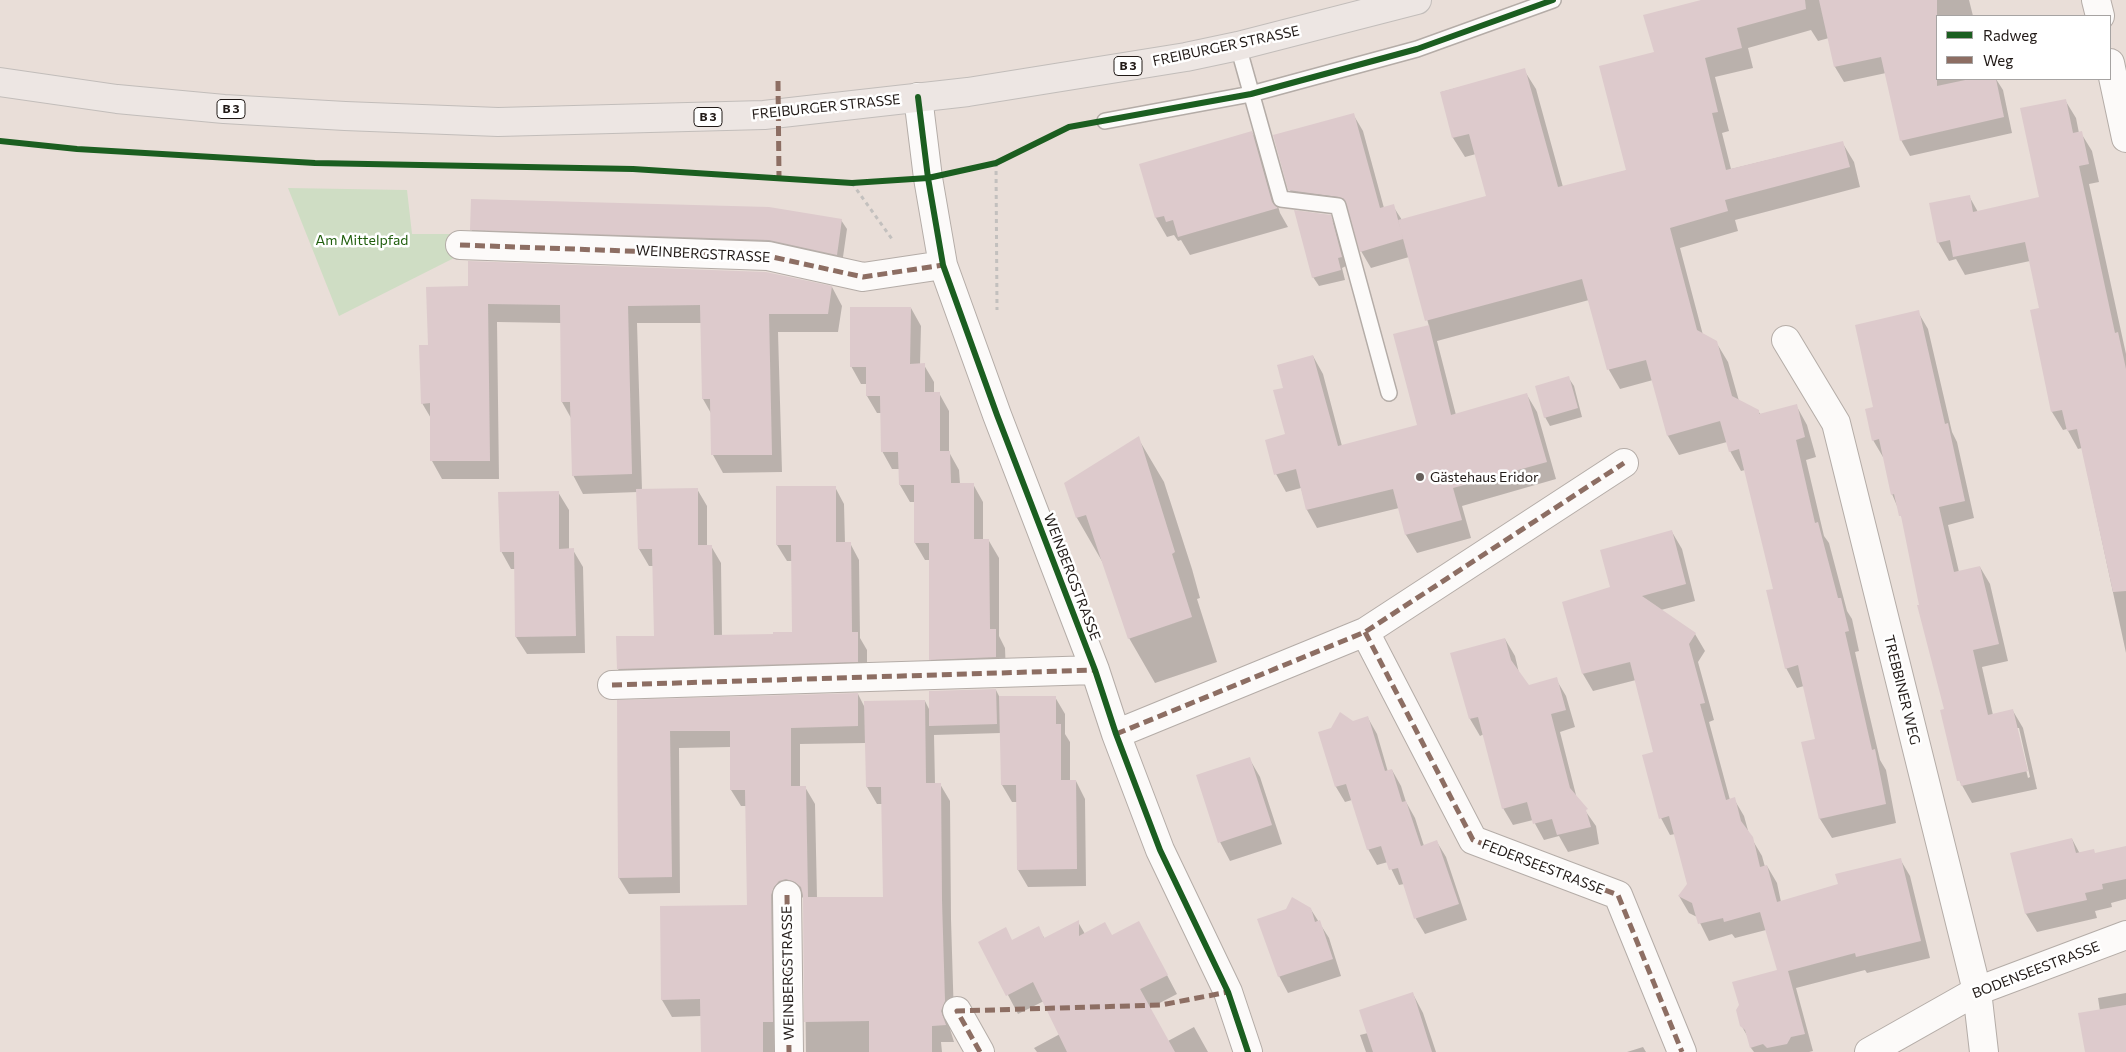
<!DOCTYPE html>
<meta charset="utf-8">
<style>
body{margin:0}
#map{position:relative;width:2126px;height:1052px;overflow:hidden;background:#e9ded8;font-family:Commissioner,sans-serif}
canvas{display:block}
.legend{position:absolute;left:1936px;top:15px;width:175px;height:65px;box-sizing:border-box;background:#fff;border:1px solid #a6a3a2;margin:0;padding:6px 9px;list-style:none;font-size:15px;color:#211a17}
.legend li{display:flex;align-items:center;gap:10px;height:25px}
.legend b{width:25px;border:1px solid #a6a3a2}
</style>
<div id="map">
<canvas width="2126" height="1052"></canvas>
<ul class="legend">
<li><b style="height:6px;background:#1b5e20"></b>Radweg</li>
<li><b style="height:6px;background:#8d6e63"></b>Weg</li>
</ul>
</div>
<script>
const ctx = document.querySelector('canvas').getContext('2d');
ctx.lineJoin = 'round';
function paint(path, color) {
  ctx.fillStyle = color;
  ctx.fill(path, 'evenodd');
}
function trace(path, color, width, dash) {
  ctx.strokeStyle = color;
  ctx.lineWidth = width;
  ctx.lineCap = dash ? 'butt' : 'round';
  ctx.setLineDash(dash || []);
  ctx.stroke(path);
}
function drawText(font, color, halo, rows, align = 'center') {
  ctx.font = font + ' Commissioner,sans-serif';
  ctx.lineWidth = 5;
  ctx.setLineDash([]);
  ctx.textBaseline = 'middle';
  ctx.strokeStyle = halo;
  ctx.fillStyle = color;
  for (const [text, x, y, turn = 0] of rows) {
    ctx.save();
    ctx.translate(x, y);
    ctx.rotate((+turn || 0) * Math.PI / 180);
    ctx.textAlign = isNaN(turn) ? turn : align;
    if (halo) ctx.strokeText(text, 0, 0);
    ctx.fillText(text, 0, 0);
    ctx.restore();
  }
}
paint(new Path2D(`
 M 288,188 L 407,190 L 412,234 L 459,234 L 460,255 L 339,316 Z`), '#cfddc4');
paint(new Path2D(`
 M 1705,0 L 1969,0 L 1973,16 L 1937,16 L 1937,79 L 1996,79 L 2003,90 L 2012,133 L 1910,156 L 1901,140 L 1886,73 L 1844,82 L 1835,67 L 1829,38 L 1818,41 L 1811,30 L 1748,48 L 1753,68 L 1715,77 L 1729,131 L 1722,133 L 1731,169 L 1842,142 L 1854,162 L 1860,187 L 1735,220 L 1738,231 L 1680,248 L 1703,335 L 1716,342 L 1728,362 L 1739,401 L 1758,411 L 1761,415 L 1796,405 L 1807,425 L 1816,457 L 1806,460 L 1824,536 L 1829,543 L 1847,611 L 1852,619 L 1859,651 L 1855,652 L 1864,692 L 1880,760 L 1886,770 L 1896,823 L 1832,838 L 1820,819 L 1817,740 L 1804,686 L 1797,688 L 1786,668 L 1774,590 L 1745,470 L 1741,471 L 1730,451 L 1727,442 L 1679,455 L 1668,436 L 1653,380 L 1620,389 L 1609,370 L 1589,300 L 1437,341 L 1456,415 L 1527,395 L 1537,412 L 1556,479 L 1462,506 L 1471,538 L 1417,553 L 1406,535 L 1399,508 L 1317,528 L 1307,510 L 1301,488 L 1286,492 L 1276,474 L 1286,435 L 1285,389 L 1313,356 L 1323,374 L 1342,446 L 1419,426 L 1395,335 L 1429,326 L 1409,257 L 1371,268 L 1361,251 L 1350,213 L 1299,207 L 1290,190 L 1353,114 L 1363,131 L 1384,208 L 1393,206 L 1402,220 L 1488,197 L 1476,154 L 1465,157 L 1453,138 L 1441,92 L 1524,70 L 1536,89 L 1563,187 L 1628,170 L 1655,52 Z
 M 2065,100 L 2076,118 L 2079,133 L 2081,133 L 2092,151 L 2099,182 L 2089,184 L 2126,354 L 2126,653 L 2082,448 L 2078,449 L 2067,429 L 2063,430 L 2052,412 L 2031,311 L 2041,309 L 2030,261 L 1965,275 L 1956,259 L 1949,261 L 1938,242 L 1969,196 L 1978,212 L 2040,198 Z
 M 1252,132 L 1262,151 L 1280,213 L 1288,227 L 1190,255 L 1181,240 L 1178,241 L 1174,235 L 1167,237 L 1156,218 L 1141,165 Z
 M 1330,216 L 1335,225 L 1346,266 L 1342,268 L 1345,280 L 1319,286 L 1313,277 Z
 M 841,220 L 847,229 L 842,264 L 476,239 L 471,229 Z
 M 832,287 L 842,306 L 838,332 L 778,332 L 782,472 L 723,473 L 713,455 L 712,415 L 703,399 L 701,323 L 637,323 L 642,490 L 697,489 L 707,506 L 707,547 L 711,546 L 721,563 L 722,636 L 774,635 L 793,633 L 793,561 L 787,561 L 777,545 L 835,487 L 844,504 L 845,543 L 850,543 L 859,560 L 860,638 L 867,650 L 867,678 L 628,685 L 618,669 L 655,637 L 654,566 L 649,566 L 639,549 L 638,492 L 583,494 L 573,475 L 571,418 L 562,402 L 561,323 L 497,322 L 499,479 L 442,479 L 432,461 L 432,420 L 422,403 L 429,346 L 428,288 Z
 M 911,308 L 921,326 L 920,365 L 924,365 L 934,382 L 934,393 L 939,393 L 949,411 L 949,452 L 959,470 L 960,484 L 973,484 L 983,502 L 983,541 L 989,541 L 999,558 L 999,636 L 1005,648 L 1006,674 L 940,677 L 930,659 L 930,560 L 925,560 L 915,543 L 915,502 L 910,502 L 900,485 L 900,469 L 892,469 L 882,451 L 882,413 L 877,413 L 867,396 L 867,384 L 861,384 L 851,366 Z
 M 1918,312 L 1928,329 L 1952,432 L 1957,442 L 1974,518 L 1948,525 L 1959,572 L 1980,567 L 1990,584 L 2008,661 L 1982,667 L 1993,715 L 2013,711 L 2023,728 L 2037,789 L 1972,803 L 1959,780 L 1946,710 L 1921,606 L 1903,520 L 1892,494 L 1884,457 L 1883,457 L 1873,440 L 1875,408 ZM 2016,728 L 2019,728 L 2030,777 L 2028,778 Z
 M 1568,377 L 1574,386 L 1582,417 L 1550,426 L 1545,417 Z
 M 1138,438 L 1164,482 L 1192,569 L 1200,598 L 1197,599 L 1217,662 L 1155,683 L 1129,638 L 1103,563 L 1077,518 L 1066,484 Z
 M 558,492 L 569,510 L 569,550 L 573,550 L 583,567 L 585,653 L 527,654 L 516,637 L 516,569 L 511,569 L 501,551 Z
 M 1672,532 L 1682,549 L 1695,601 L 1661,610 L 1695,634 L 1705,651 L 1698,662 L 1714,720 L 1709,722 L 1730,800 L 1734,799 L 1744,816 L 1749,834 L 1762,856 L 1765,867 L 1767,866 L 1777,883 L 1781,902 L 1839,885 L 1900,859 L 1910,876 L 1930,958 L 1867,973 L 1865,970 L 1796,988 L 1813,1051 L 1809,1052 L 1754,1052 L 1751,1048 L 1749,1039 L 1741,1025 L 1778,971 L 1766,930 L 1735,938 L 1732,934 L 1709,941 L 1697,917 L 1689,913 L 1679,896 L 1688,885 L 1675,834 L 1670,835 L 1661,818 L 1655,753 L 1636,680 L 1593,691 L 1583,674 L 1563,603 L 1612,588 Z
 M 1505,639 L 1515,656 L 1519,673 L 1529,687 L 1556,679 L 1566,696 L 1575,727 L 1560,732 L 1577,799 L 1596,826 L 1599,844 L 1568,852 L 1559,836 L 1544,840 L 1533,820 L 1513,825 L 1503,808 L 1484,734 L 1480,736 L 1470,719 Z
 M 996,690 L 1000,698 L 1055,697 L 1065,714 L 1065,734 L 1070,742 L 1070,781 L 1076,781 L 1085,799 L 1086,886 L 1028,887 L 1018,870 L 1017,802 L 1012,802 L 1002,785 L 1001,733 L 934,735 L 935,784 L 940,784 L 950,801 L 951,919 L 954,1019 L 950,1029 L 954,1042 L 941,1042 L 942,1052 L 806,1052 L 804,898 L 798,896 L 782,1052 L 702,1052 L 701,1016 L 672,1017 L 662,1000 L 749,907 L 747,806 L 741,806 L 731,790 L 731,747 L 679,748 L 680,893 L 629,894 L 619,878 L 618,702 L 858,694 L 865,708 L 925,701 L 930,711 ZM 866,743 L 867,787 L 877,804 L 883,804 L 884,898 L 817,898 L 815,804 L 805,787 L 800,787 L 800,744 Z
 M 1368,718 L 1377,734 L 1388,772 L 1392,770 L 1401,786 L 1406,802 L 1415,818 L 1424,846 L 1437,842 L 1446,857 L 1467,920 L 1425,934 L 1416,919 L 1404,884 L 1399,885 L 1388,862 L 1377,865 L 1368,849 L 1352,800 L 1345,802 L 1336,787 L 1320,733 Z
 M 1249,758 L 1260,777 L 1282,844 L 1230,861 L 1220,842 Z
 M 2072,839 L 2080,854 L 2095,854 L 2126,847 L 2126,899 L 2111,903 L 2112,907 L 2095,911 L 2097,918 L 2037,932 L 2026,914 L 2012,854 Z
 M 1310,908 L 1329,938 L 1341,976 L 1288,993 L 1279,976 Z
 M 1078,922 L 1085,934 L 1149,941 L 1177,994 L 1150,1008 L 1168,1041 L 1194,1027 L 1208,1052 L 1037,1052 L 1034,1048 L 1060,1034 L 1044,1001 L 1018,1014 L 980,942 L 1012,941 L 1038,928 L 1045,939 Z
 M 2126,993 L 2126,1052 L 2086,1052 L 2100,1011 L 2098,998 Z
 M 1413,994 L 1423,1013 L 1436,1052 L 1366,1052 L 1360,1035 L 1368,1033 Z
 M 1643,1047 L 1646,1052 L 1627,1052 Z`), '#0003');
paint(new Path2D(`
 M 1701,0 L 1805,0 L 1806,9 L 1737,28 L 1742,48 L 1705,58 L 1718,112 L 1712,113 L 1726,170 L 1843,141 L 1850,167 L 1725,200 L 1728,211 L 1670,228 L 1697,330 L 1717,341 L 1732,396 L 1759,410 L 1759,414 L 1797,404 L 1805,437 L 1796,440 L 1815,523 L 1818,522 L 1838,598 L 1841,598 L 1849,631 L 1845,632 L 1854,671 L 1872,750 L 1875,749 L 1886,804 L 1819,819 L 1801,742 L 1815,739 L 1798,665 L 1785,669 L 1766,590 L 1773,589 L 1739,449 L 1729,452 L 1720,421 L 1667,436 L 1646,360 L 1607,370 L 1582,279 L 1425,321 L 1398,220 L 1486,196 L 1469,134 L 1452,138 L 1440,92 L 1525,68 L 1558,187 L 1626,170 L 1599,66 L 1654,52 L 1643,15 Z
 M 1819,0 L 1937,0 L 1937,86 L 1970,79 L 1996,79 L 2004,117 L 1900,141 L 1881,57 L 1834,67 Z
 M 2066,99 L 2073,133 L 2082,131 L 2089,164 L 2079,166 L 2115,333 L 2118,332 L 2126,369 L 2126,591 L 2113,592 L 2077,429 L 2067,431 L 2062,410 L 2051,412 L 2030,310 L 2039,308 L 2025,242 L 1953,257 L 1950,240 L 1937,243 L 1929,203 L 1970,195 L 1973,212 L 2039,197 L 2020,108 Z
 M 1354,113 L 1380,208 L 1394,204 L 1403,239 L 1360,252 L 1344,199 L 1339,197 L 1288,190 L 1273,135 Z
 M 1252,131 L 1272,202 L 1278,208 L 1178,237 L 1173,220 L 1166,222 L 1164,216 L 1155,218 L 1139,164 Z
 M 471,199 L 769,207 L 842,219 L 837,255 L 769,240 L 470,230 Z
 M 1294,210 L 1331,215 L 1342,257 L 1338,258 L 1341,270 L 1312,278 Z
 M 468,261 L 766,272 L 832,286 L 828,314 L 769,314 L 772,455 L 711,455 L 710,399 L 702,399 L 700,305 L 628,306 L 632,474 L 572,476 L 570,402 L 561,402 L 560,305 L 488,304 L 490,461 L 430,461 L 430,403 L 421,404 L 419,345 L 428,345 L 426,287 L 468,286 Z
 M 850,307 L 911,307 L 910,364 L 925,363 L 925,392 L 940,392 L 940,451 L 950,451 L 951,483 L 974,483 L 974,539 L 989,539 L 990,629 L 996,629 L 996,657 L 929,660 L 929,543 L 914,543 L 914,485 L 899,485 L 898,452 L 881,452 L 880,396 L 866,396 L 866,367 L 850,367 Z
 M 1919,310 L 1945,424 L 1948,423 L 1965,501 L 1939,507 L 1954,572 L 1980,566 L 1999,644 L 1973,650 L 1988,715 L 2013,709 L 2028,771 L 1961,786 L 1960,781 L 1957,781 L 1940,710 L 1944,709 L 1917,605 L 1919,605 L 1901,516 L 1899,516 L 1894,494 L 1891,495 L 1879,439 L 1872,441 L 1865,409 L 1873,407 L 1855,325 Z
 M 1429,325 L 1451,415 L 1527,393 L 1547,462 L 1453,488 L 1462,520 L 1405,535 L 1393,489 L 1306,510 L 1296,469 L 1274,475 L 1265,440 L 1285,434 L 1273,390 L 1283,388 L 1277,365 L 1313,355 L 1338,446 L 1417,425 L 1393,334 Z
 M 1569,376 L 1578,408 L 1544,418 L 1535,386 Z
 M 1139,436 L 1175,552 L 1172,554 L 1192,617 L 1128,639 L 1086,515 L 1076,518 L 1064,483 Z
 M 776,486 L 836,486 L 836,542 L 851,542 L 852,632 L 858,632 L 858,662 L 617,669 L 616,636 L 654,636 L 652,549 L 638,549 L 636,489 L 698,488 L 698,545 L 712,545 L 714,635 L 773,634 L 773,632 L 792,632 L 791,545 L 776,545 Z
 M 559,491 L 559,549 L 574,548 L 576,636 L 515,637 L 514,552 L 500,552 L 498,492 Z
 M 1672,530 L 1686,584 L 1642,596 L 1696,633 L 1689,644 L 1705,703 L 1700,704 L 1726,800 L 1735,797 L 1741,821 L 1753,837 L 1760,867 L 1767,865 L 1777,902 L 1838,884 L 1835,874 L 1901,858 L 1921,941 L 1856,957 L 1855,953 L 1788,971 L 1805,1034 L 1791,1037 L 1787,1044 L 1767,1048 L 1763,1044 L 1750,1048 L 1745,1030 L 1740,1026 L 1736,1010 L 1739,1005 L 1732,982 L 1777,970 L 1760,912 L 1724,922 L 1723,918 L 1698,924 L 1692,903 L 1678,896 L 1687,884 L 1669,816 L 1659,819 L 1642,755 L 1653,752 L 1630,662 L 1582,674 L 1562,602 L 1610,587 L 1600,550 Z
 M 1505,638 L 1511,660 L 1529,685 L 1557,677 L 1566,710 L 1551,714 L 1570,788 L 1588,809 L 1586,810 L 1591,827 L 1557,835 L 1552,819 L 1533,824 L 1527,802 L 1502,809 L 1478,717 L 1469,719 L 1450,653 Z
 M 996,689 L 997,724 L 929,726 L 929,691 Z
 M 858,693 L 858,726 L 791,728 L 791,786 L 806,786 L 808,897 L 883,897 L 881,787 L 866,787 L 864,701 L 925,700 L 926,783 L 941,783 L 942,901 L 945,1001 L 941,1011 L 946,1025 L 932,1026 L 932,1052 L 869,1052 L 869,1021 L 804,1022 L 803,895 L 801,887 L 795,882 L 786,879 L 779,881 L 774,887 L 771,895 L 773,1022 L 763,1022 L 763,1052 L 701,1052 L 700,999 L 661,1000 L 660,906 L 747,905 L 745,790 L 730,790 L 730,731 L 670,731 L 672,877 L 618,878 L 617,700 Z
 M 999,696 L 1056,696 L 1056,724 L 1061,724 L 1061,780 L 1076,780 L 1077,869 L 1017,870 L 1016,785 L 1001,785 Z
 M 1340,712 L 1353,721 L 1368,716 L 1385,771 L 1392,769 L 1402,802 L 1406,801 L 1421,846 L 1437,840 L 1459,904 L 1414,919 L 1398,868 L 1389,870 L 1381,846 L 1367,850 L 1346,784 L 1335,787 L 1318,732 L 1331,728 Z
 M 1250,757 L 1272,825 L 1218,843 L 1196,775 Z
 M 2072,838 L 2076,853 L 2094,849 L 2095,853 L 2126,846 L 2126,879 L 2102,884 L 2103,889 L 2085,893 L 2087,900 L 2025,914 L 2010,853 Z
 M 1292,897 L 1311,908 L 1315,922 L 1320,920 L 1333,959 L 1278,977 L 1257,919 L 1286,909 Z
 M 1079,920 L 1079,936 L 1105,922 L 1112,935 L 1139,921 L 1168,975 L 1140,989 L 1175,1052 L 1067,1052 L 1033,982 L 1006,996 L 978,942 L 1006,927 L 1012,940 L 1039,926 L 1044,938 Z
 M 1413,992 L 1432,1052 L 1373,1052 L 1359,1010 Z
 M 2126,1005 L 2126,1052 L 2085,1052 L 2078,1013 Z`), '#ddcacc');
const service = new Path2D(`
 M 1238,46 L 1281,199 L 1338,206 L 1389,393
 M 1105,121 L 1251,94 L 1417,49 L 1553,0`);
const minor = new Path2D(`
 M 2096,0 L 2100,16
 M 2110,63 L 2126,138
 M 918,97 L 928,178 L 943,265 L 997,415 L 1095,670 L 1116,734 L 1160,850 L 1228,992 L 1248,1052
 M 460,245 L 768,256 L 863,277 L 943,265
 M 1786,340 L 1836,423 L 1977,991 L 1984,1052
 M 1365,632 L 1473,840 L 1618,895 L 1682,1052
 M 612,685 L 1095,670
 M 1116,734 L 1365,632 L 1624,463
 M 787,895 L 789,1052
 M 957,1011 L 980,1052
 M 1869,1052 L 1977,991 L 2126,935`);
const primary = new Path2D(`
 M 0,82 L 117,99 L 224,109 L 345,116 L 498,122 L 764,115 L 968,92 L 1186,57 L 1238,46 L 1417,0`);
trace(service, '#b4aca7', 18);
trace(minor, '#b4aca7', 30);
trace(primary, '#c2bdba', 30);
trace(new Path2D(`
 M 996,163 L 997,310
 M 852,183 L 892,239`), '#c3c0be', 3, [4, 4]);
trace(service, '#fcfaf9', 15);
trace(minor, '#fcfaf9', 28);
trace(primary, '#ede6e3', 28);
trace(new Path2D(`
 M 778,81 L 779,177
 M 460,245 L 768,256 L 863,277 L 943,265
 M 1365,632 L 1473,840 L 1618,895 L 1682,1052
 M 612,685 L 1095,670
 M 1116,734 L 1365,632 L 1624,463
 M 787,895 L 789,1052
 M 980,1052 L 957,1011 L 1161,1005 L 1228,992`), '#8d6e63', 5, [10, 5]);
trace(new Path2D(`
 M 918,97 L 928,178 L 943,265 L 997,415 L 1095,670 L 1116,734 L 1160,850 L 1228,992 L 1248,1052
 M 0,141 L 77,149 L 315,163 L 633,169 L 852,183 L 928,178 L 996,163 L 1069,127 L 1251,94 L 1417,49 L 1553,0`), '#1b5e20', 6);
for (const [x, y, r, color] of [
 [1420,477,5,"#675f5b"]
]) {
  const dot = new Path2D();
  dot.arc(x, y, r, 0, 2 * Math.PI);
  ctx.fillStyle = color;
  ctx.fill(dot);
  trace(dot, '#fff', 2);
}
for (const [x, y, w] of [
 [1128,66,28],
 [231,109,28],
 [708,117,28]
]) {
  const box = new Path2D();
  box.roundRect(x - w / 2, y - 9.5, w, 19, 4);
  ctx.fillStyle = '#fff';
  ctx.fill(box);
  trace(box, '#211a17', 1);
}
drawText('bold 12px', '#211a17', null, [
 ["B 3",1128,66],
 ["B 3",231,109],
 ["B 3",708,117]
]);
drawText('14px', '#211a17', '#fff', [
 ["FREIBURGER STRASSE",1226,46,-12],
 ["FREIBURGER STRASSE",826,107,-6],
 ["WEINBERGSTRASSE",703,254,3],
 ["WEINBERGSTRASSE",1072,577,69],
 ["TREBBINER WEG",1902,690,76],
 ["FEDERSEESTRASSE",1543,867,21],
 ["BODENSEESTRASSE",2036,970,-21],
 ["WEINBERGSTRASSE",788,973,-91]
]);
drawText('14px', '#205e0d', '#fff', [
 ["Am Mittelpfad",362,240]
]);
drawText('14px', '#211a17', '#fff', [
 ["Gästehaus Eridor",1430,477]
], 'left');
</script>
